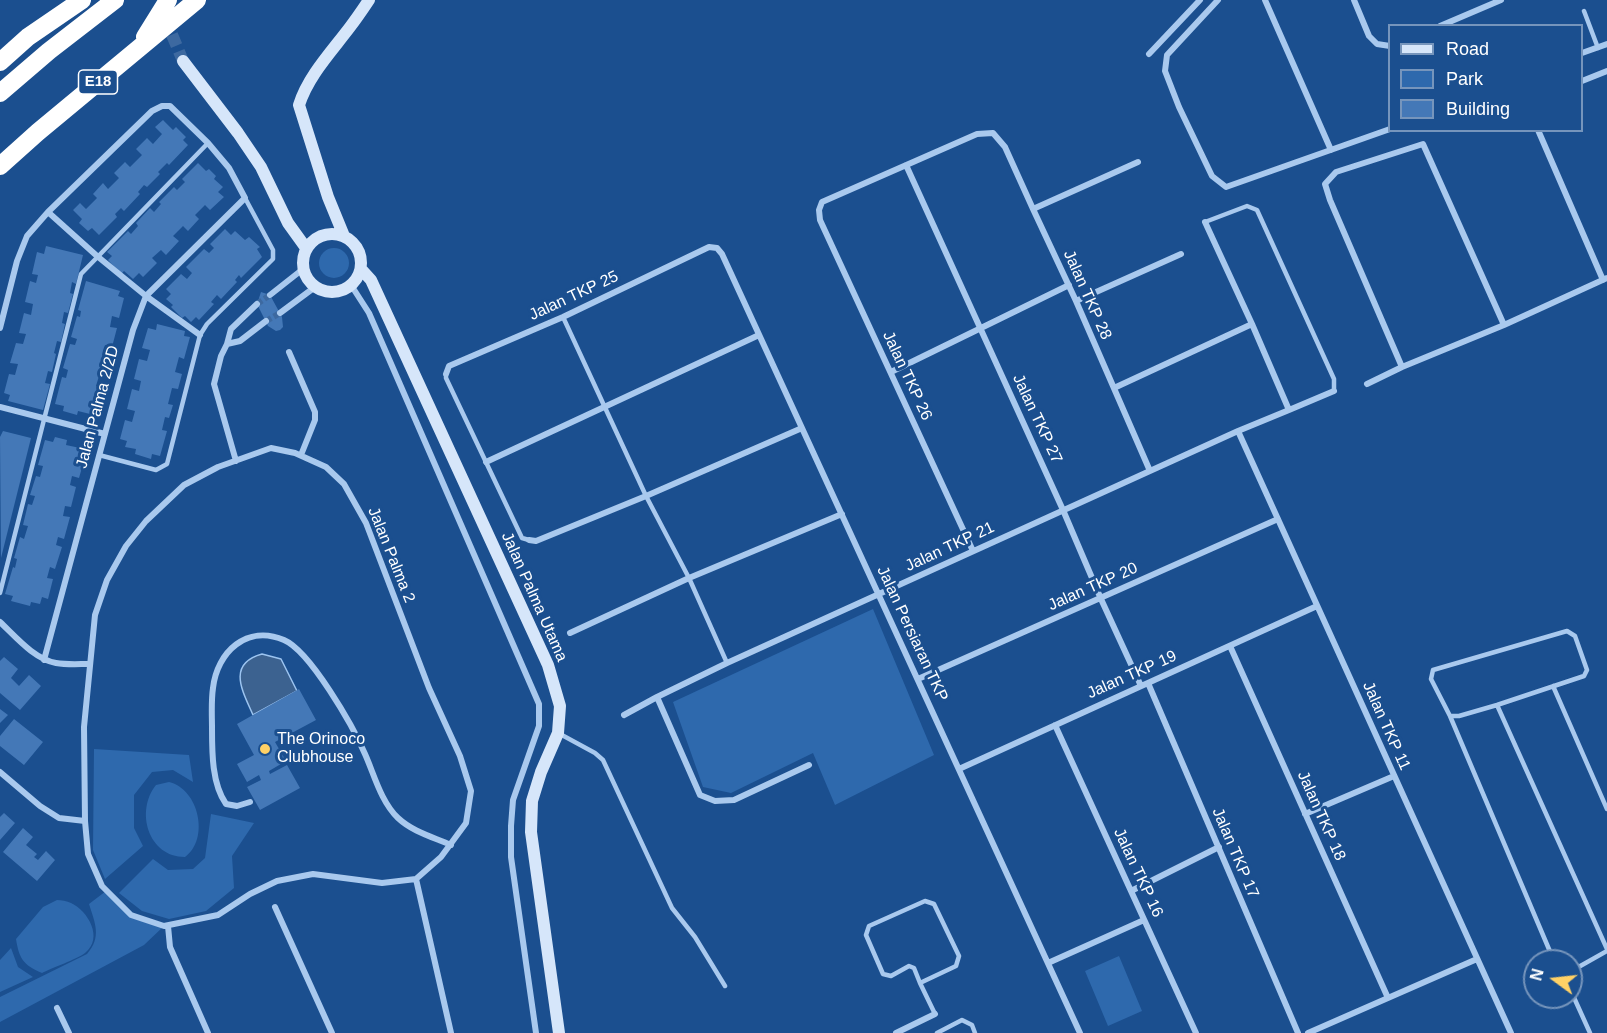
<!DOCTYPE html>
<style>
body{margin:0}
#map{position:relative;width:1607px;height:1033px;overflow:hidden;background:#1b4f8f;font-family:Arial,sans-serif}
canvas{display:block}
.legend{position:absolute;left:1388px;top:24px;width:195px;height:108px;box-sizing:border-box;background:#1b4f8f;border:2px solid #7695bc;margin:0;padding:8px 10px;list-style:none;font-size:18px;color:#fff}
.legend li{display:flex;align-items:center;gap:12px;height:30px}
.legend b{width:30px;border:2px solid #7695bc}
.north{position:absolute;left:1523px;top:949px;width:60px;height:60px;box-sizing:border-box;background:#1b4f8f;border:2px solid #7695bc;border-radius:50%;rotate:285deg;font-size:16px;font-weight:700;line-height:24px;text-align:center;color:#fff}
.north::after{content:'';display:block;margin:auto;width:21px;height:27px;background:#ffd166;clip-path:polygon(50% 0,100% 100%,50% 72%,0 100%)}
</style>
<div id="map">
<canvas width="1607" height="1033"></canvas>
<ul class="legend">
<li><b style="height:8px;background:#d6e6fa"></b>Road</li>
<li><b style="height:16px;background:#2e69ad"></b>Park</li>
<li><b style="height:16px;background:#4478b7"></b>Building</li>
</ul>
<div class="north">N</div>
</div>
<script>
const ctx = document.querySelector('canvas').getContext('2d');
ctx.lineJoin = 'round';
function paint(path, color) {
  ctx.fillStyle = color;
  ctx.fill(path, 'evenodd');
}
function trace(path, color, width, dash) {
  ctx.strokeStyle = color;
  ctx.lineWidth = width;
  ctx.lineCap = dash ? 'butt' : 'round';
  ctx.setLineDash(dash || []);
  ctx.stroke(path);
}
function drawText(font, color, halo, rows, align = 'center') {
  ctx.font = font + ' Arial,sans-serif';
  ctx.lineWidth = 6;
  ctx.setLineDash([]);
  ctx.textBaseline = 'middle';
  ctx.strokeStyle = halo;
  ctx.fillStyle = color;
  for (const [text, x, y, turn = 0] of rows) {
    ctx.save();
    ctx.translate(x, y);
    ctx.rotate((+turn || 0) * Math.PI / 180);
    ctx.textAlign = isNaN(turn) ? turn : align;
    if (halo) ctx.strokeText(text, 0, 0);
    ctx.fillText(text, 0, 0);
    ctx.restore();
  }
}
paint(new Path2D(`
 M319 263a15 15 0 1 1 30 0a15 15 0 1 1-30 0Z
 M 873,609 L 934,755 L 835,805 L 813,753 L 731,793 L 703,787 L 673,702 Z
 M 94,749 L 189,755 L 193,782 L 173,770 L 152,772 L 134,795 L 134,828 L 143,846 L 105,879 L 93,850 Z
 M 169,782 C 199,789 210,839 185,857 C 148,857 135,811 156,785 Z
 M 211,814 L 254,823 L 232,856 L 234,888 L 206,911 L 169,919 L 142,911 L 119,893 L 153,859 L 168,870 L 193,869 L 205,858 Z
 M 106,891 L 131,915 L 164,926 L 144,945 L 0,1022 L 0,997 L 87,954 C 102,937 95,923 89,904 Z
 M 57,900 C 61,900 67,901 71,903 C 88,911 104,938 85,953 C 77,959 52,968 42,973 C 23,965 19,958 16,939 L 43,907 Z
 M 11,948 L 18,967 L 33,977 L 0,992 L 0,960 Z
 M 1119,956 L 1142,1011 L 1108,1026 L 1085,971 Z`), '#2e69ad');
const water = new Path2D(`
 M 262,654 L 281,659 L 297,691 L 253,715 C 243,692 226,664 262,654 Z`);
paint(water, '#3c6290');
trace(water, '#9cc4f0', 1.5);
paint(new Path2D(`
 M 163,120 L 173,130 L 176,127 L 186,137 L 183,140 L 188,145 L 169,165 L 167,163 L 158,172 L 160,174 L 147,187 L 144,185 L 138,192 L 140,194 L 124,211 L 121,208 L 115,214 L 117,217 L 99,235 L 92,228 L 88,231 L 79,223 L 82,219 L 73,210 L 80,203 L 86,209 L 97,198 L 93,194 L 103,183 L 108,189 L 119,178 L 114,173 L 125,162 L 130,167 L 142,155 L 136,149 L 147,138 L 153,144 L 162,134 L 155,127 Z
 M 198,163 L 206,171 L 209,169 L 216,176 L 214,179 L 223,187 L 218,192 L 224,197 L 210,210 L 205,205 L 195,215 L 199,219 L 188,231 L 183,226 L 173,236 L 179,241 L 166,255 L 161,250 L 152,258 L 157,263 L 143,277 L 139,273 L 133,279 L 124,271 L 121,274 L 108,260 L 112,256 L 107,252 L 128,231 L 131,234 L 138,226 L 136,223 L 150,208 L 154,212 L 161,204 L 159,202 L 174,187 L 177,190 L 185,182 L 182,179 Z
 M 225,229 L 231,235 L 235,231 L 245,240 L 249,237 L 260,247 L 257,249 L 262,257 L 241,278 L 239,275 L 235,280 L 237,282 L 221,299 L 217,295 L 211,302 L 214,304 L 199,320 L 196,317 L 191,322 L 185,316 L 182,318 L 171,307 L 173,305 L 166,299 L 171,294 L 166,289 L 181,274 L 187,279 L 192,273 L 186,267 L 204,249 L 209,253 L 214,248 L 210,244 Z
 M 46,246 L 83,255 L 76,284 L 72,282 L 70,293 L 73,294 L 68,313 L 64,312 L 62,323 L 65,324 L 61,342 L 57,341 L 54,353 L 56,354 L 52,372 L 48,371 L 45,383 L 50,384 L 43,410 L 8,401 L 10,395 L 4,393 L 9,374 L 15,375 L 18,364 L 10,363 L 16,343 L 23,344 L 26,334 L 19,333 L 24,313 L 31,315 L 33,304 L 25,302 L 30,281 L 36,283 L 38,275 L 32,274 L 37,252 L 44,254 Z
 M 86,281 L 120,291 L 118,296 L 124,298 L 119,318 L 112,316 L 110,327 L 117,328 L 112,347 L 105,345 L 102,357 L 109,359 L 104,377 L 99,376 L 96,386 L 102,388 L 97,408 L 92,407 L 90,414 L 78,411 L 77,415 L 63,411 L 64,406 L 55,404 L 62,377 L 66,378 L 68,370 L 63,368 L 70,344 L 75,345 L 77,339 L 71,337 L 77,316 L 80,317 L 81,311 L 78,310 Z
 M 261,292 L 270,295 L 282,317 L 283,327 L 280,330 L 276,331 L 268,326 L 257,304 Z
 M 157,324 L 185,331 L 184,336 L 190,337 L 184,359 L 179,357 L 175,372 L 182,374 L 178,389 L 172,388 L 168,404 L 173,405 L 169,418 L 165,417 L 162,430 L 167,431 L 160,456 L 152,454 L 151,459 L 135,454 L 136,449 L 125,447 L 127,441 L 120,439 L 125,420 L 132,422 L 135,411 L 127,409 L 132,389 L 139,391 L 141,381 L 134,379 L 139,359 L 147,361 L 150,350 L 142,348 L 148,328 L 156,330 Z
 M 3,431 L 31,438 L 1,558 L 0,437 Z
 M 55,437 L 67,440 L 66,445 L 80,448 L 78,455 L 85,457 L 79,478 L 72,476 L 70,485 L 76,487 L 71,507 L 65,506 L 63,516 L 70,517 L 64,539 L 58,537 L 56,545 L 62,547 L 55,569 L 50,567 L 47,578 L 53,579 L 48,599 L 42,597 L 40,604 L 31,602 L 30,606 L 11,601 L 13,596 L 5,594 L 13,567 L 15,568 L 17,559 L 14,558 L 20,537 L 24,539 L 28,526 L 23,525 L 28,504 L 32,505 L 35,496 L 30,495 L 36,476 L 40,477 L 43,466 L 38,465 L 45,440 L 53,442 Z
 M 4,657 L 18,669 L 11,678 L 19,686 L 29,675 L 41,686 L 20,710 L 0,693 L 0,661 Z
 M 299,689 L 316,720 L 275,742 L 286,761 L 269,771 L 270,774 L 287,765 L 300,788 L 260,810 L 247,787 L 261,780 L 259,775 L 247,782 L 237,764 L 254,755 L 237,724 Z
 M 0,709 L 8,715 L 0,723 Z
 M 14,719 L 43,742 L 24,765 L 0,746 L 0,736 Z
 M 4,813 L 15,823 L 0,840 L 0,817 Z
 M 23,828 L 33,837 L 26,845 L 37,854 L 34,857 L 38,860 L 46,851 L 55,860 L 37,881 L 3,852 Z`), '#4478b7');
trace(new Path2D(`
 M 257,304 L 270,295
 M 266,321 L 280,313`), '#3d69a0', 6, [6, 3]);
trace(new Path2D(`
 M 165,18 L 183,61`), '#3d69a0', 12, [12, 6]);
trace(new Path2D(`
 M 1584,11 L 1598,48
 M 1205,222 L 1247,206 L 1257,210 L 1334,379 L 1334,391
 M 563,317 L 646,496 L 689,578 L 727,663
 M 446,374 L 446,378 L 522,538 L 529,540
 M 99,455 L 156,470 L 167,464 L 200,335 L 207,324 L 273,259 L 273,250 L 245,198
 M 0,593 L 81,274 L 208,143
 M 1553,686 L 1607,809
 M 1497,705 L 1607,949
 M 1450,716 L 1459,716 L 1497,705 L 1584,676 L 1587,670 L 1575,636 L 1567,631 L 1433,670 L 1431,679 L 1450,716 L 1554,961
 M 560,734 L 595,753 L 603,760 L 672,908 L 695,937 L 725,986
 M 1571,973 L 1575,969 L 1607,951
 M 920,983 L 914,968 L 909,966 L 891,976 L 883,974 L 866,935 L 869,926 L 925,901 L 934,904 L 959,956 L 956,966 L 920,983 L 935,1014
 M 1571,991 L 1590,1033
 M 937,1033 L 962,1020 L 972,1025 L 975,1033`), '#a9c9ee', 4.5);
trace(new Path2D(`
 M 1218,0 L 1167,55 L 1165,71 L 1179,107 L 1212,176 L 1226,187 L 1390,129
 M 1265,0 L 1331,150
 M 1354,0 L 1369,36 L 1377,44 L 1390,46
 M 1440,26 L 1501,0
 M 1582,53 L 1607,44
 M 1149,54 L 1200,0
 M 1582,81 L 1607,71
 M 1538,130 L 1603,280
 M 906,165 L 1063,510 L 1101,599 L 1141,686
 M 1033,209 L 1138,162
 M 48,212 L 97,256 L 146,296 L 200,335
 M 1205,222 L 1252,324 L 1289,410 L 1334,391
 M 351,285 L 369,313 L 539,704 L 539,726 L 513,800 L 511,826 L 511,857 L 536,1033
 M 270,295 L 303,269
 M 1076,301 L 1181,254
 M 280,313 L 315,287
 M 0,328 L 17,261 L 27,236 L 48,212 L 152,111 L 162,106 L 170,106 L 208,143 L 229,168 L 245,198 L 146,296 L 133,330 L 44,660
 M 227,344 L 240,341 L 266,321
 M 289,352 L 315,412 L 315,420 L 301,455
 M 1402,367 L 1330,200 L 1325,184 L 1336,172 L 1423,144 L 1504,325
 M 891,372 L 1069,285
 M 446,374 L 449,366 L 563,317 L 709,247 L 717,248 L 722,254 L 1080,1033
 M 1367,384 L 1402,367 L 1504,325 L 1607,278
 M 1114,388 L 1252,324
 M 0,407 L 105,434
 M 1238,431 L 1511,1033
 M 271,448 L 295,453 L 326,467 L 344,484 L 366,523 L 429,688 L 460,756 L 471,791 L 466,823 L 441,857 L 416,879 L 382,883 L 313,874 L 277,881 L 250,894 L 218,915 L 164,926 L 131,915 L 102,886 L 88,854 L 85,821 L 84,727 L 95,615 L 107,580 L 126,546 L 146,521 L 184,485 L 218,467 Z
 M 236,461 L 214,384 L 221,356 L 227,344 L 231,329 L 257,304
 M 486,462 L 759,335
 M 529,540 L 536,541 L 646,496 L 802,428
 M 973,551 L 820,220 L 819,210 L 822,202 L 977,134 L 993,133 L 1005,147 L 1033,209 L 1076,301 L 1150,471
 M 0,622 C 16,637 34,659 56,663 C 67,665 79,664 89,664
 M 570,633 L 689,578 L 842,514
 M 1230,646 L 1388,998
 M 918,679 L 1278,519
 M 1148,683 L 1298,1033
 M 657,697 L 700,795 L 715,801 L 734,800 L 809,765
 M 624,715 L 657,697 L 727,663 L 1238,431 L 1289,410
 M 1055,725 L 1196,1033
 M 959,769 L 1317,606
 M 0,772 L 40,806 L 59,818 L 85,821
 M 250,802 L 237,806 L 226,804 C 212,784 212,753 212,729 C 212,716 211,701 213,688 C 217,652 247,624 284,640 C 310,651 353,726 365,754 C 374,774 381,802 398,818 C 413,832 433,837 451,845
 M 1305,814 L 1394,776
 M 416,879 L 451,1033
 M 1131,891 L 1219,847
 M 275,907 L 332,1033
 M 168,926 L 170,947 L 208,1033
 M 1048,963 L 1144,920
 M 57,1008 L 69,1033
 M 896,1033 L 935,1014
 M 1308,1033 L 1477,959`), '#a9c9ee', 6);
trace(new Path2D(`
 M 183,61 L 238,133 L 261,167 L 288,223 L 306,248
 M303 263a29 29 0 1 1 58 0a29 29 0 1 1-58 0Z
 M 344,236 L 328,197 L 299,105 C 308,76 332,51 350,27 C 357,18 363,9 369,0
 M 361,269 L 371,280 L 548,665 L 560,706 L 558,733 L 541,772 L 532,801 L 531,832 L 559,1033`), '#d6e6fa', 12);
trace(new Path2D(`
 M 145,37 L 168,0
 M 0,62 L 28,37 L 82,0
 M 0,93 L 49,51 L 115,0
 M 0,166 L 38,132 L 197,0`), '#fff', 18);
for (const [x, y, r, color] of [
 [265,749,6,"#ffd166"]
]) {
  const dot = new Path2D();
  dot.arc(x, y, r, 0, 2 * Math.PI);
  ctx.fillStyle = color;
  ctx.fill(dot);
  trace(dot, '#1b4f8f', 2);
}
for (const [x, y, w] of [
 [98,82,39]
]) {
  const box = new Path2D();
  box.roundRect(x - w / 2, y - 12, w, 24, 4.5);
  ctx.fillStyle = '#1b4f8f';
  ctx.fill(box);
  trace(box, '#fff', 1.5);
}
drawText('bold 15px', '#fff', null, [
 ["E18",98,82]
]);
drawText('16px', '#fff', '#1b4f8f', [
 ["Jalan TKP 28",1087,295,66],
 ["Jalan TKP 25",574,296,-25],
 ["Jalan TKP 26",907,376,65],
 ["Jalan Palma 2/2D",98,407,-75],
 ["Jalan TKP 27",1037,419,65],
 ["Jalan TKP 21",950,547,-25],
 ["Jalan Palma 2",391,555,68],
 ["Jalan TKP 20",1093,587,-24],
 ["Jalan Palma Utama",534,597,66],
 ["Jalan Persiaran TKP",912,634,65],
 ["Jalan TKP 19",1132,675,-24],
 ["Jalan TKP 11",1386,726,66],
 ["Jalan TKP 18",1321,816,66],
 ["Jalan TKP 17",1235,853,67],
 ["Jalan TKP 16",1138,873,65]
]);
drawText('16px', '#fff', '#1b4f8f', [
 ["The Orinoco",277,740],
 ["Clubhouse",277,758]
], 'left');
</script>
